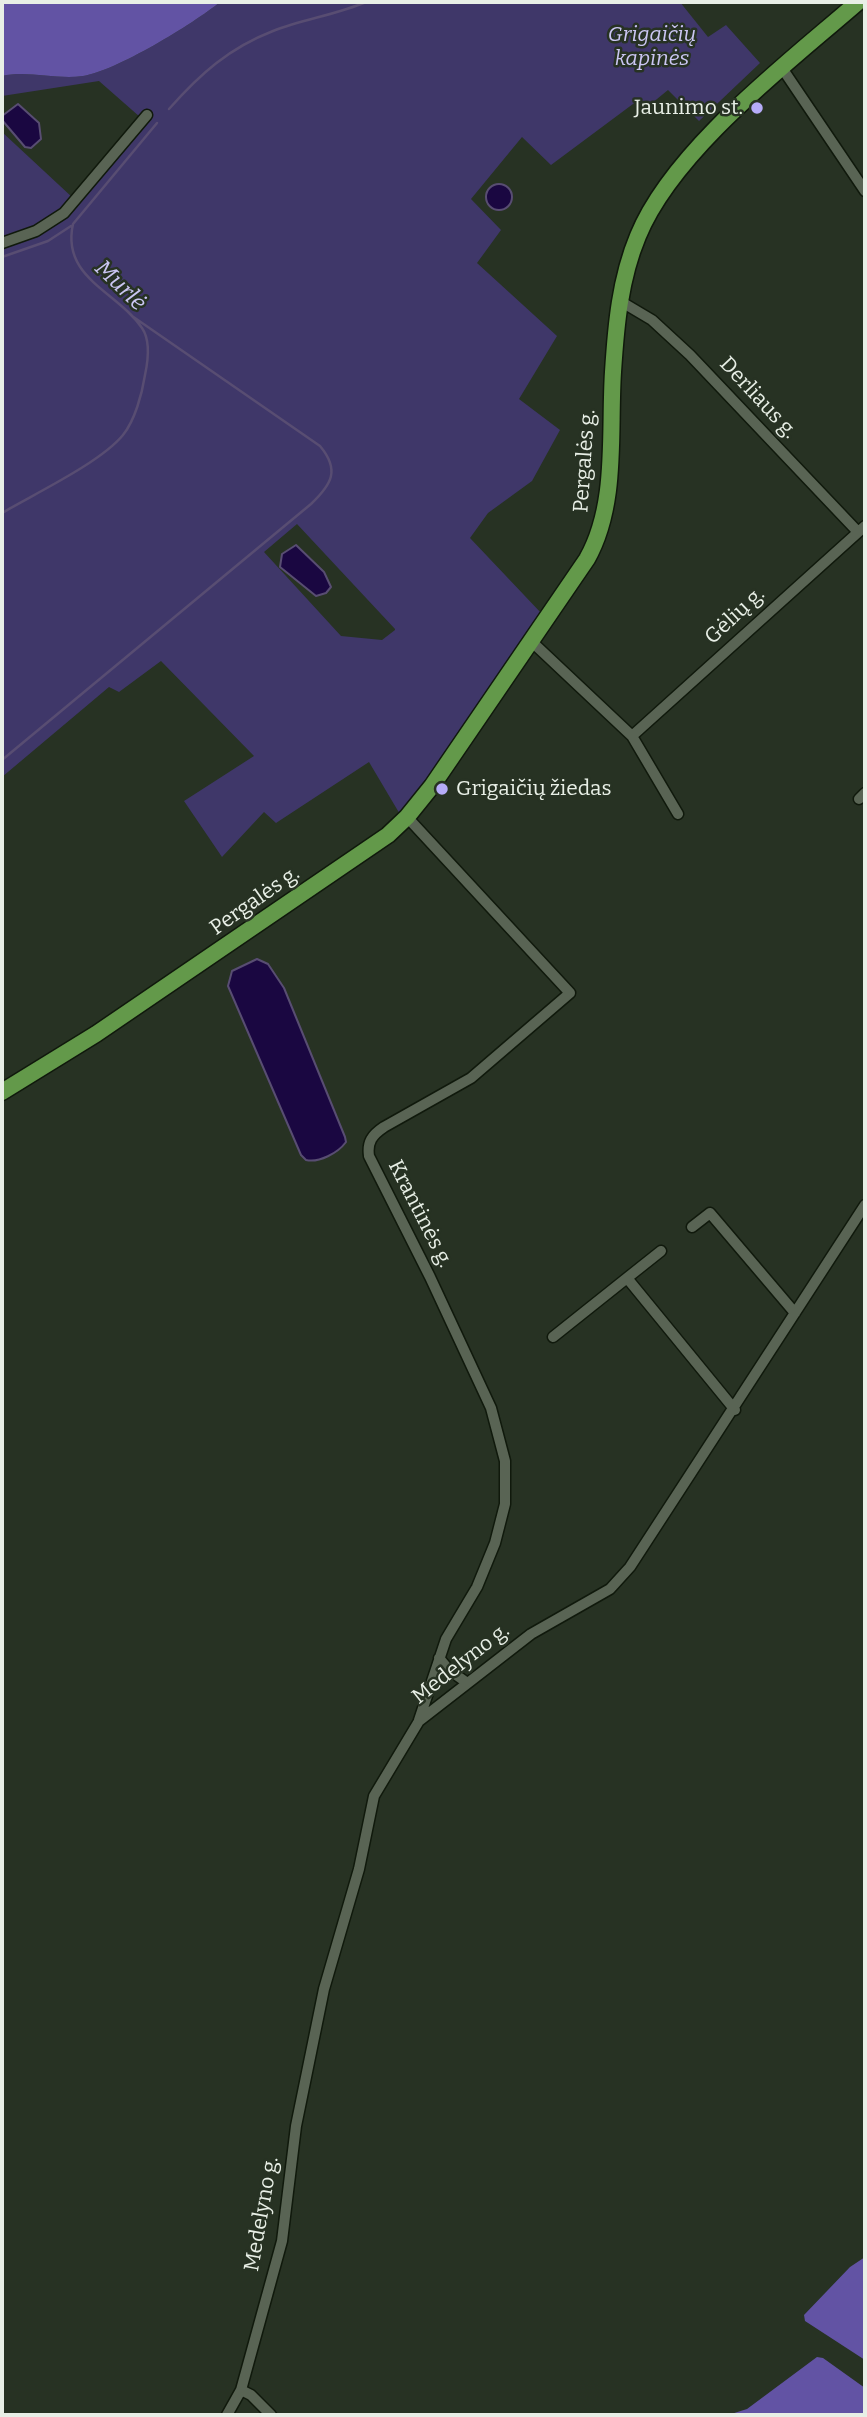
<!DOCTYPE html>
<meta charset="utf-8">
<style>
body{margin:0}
#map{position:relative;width:867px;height:2417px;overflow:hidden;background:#273223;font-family:Bitter,serif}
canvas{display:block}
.frame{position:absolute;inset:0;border:4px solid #e8efe6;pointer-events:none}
</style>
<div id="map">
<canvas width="867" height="2417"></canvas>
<div class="frame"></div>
</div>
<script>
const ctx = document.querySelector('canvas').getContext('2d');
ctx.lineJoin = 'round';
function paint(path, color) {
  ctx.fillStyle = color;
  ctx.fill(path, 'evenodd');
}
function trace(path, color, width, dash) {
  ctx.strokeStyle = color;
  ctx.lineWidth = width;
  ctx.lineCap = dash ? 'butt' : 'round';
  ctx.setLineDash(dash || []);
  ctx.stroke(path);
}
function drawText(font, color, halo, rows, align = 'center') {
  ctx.font = font + ' Bitter,serif';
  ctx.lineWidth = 5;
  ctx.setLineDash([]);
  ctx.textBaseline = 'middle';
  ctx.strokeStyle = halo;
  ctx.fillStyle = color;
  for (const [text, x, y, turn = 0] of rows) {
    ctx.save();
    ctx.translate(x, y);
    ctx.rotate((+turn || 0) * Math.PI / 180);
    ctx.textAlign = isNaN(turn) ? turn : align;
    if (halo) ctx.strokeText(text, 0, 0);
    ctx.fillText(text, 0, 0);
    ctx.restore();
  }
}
paint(new Path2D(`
 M 220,2 L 680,2 L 708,37 L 726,25 L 760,63 L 699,121 L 668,90 L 646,108 L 637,101 L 551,165 L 522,137 L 471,199 L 501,230 L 477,263 L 557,336 L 519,399 L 560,430 L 532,481 L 488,513 L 470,538 L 542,614 L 425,787 L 401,816 L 369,762 L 276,823 L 264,812 L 222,857 L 184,801 L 254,756 L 161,661 L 119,692 L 109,687 L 2,777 L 2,132 L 73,198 L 140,117 L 99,81 L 2,96 L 2,76 C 28,70 56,80 83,76 C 116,71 193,24 220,2 ZM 297,524 L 395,629 L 395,630 L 382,640 L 341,636 L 264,552 Z`), '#3f3769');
paint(new Path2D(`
 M 2,2 L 220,2 C 193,24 116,71 83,76 C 56,80 28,70 2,76 Z
 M 865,2257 L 865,2360 L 805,2321 L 804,2315 L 850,2267 Z
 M 817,2357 L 823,2358 L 865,2388 L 865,2415 L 728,2415 L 747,2409 Z`), '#6253a4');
const water = new Path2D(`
 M 18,104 L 39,123 L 41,139 L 31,148 L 25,147 L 2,120 L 2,116 Z
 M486 197a13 13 0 1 1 26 0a13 13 0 1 1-26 0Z
 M 296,545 L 324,572 L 331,587 L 326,593 L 316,596 L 280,567 L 282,554 Z
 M 257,959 L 268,964 L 284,988 L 345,1137 L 346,1142 C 338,1153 319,1163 306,1160 L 301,1155 L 228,986 L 232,971 Z`);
paint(water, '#1a0741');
trace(water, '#584d72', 2);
trace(new Path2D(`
 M 169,109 C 200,74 229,48 273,31 C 303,19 336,15 366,2
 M 2,257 L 48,241 L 71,226
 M 2,513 C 34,494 100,463 123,435 C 135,420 142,394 145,375 C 148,361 151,341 142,328 C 117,291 61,278 73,224 L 157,123
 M 2,760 L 311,504 C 332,484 340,470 320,446 L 132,316`), '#584d72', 2.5);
const minor = new Path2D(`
 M 782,68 L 865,191
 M 2,243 L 36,231 L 64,213 L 147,115
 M 620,301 L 652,320 L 690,355 L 858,532
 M 530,640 L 632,736 L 678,814
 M 632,736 L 865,526
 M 859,799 L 865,793
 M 407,817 L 570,993 L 471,1078 L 384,1127 C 372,1135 367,1142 369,1156 L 430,1277 L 491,1408 L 505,1461 L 505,1504 L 495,1543 L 477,1587 L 446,1639 L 419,1720
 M 692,1227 L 710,1213 L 795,1313
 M 661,1251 L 627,1278 L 735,1410
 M 553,1337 L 627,1278
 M 439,1658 L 449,1670 L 466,1682
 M 241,2390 L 251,2395 L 271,2415
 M 227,2415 L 241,2390 L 282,2241 L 296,2126 L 324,1989 L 359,1869 L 374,1796 L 419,1721 L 531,1634 L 610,1589 L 630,1567 L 865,1205`);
const primary = new Path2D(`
 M 2,1092 L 96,1034 L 388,835 L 407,817 L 432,786 L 587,559 C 618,504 609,433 613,372 C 616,325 620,279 638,236 C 673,150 788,63 858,2`);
trace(minor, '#10190c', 13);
trace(primary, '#10190c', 19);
trace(minor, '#596454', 10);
trace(primary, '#63994a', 16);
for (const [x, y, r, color] of [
 [757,108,7,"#b6acf8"],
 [442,789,7,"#b6acf8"]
]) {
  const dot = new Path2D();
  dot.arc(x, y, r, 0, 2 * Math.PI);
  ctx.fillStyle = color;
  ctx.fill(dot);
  trace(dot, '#273223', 2.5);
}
drawText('italic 21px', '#cbc6f3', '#273223', [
 ["Grigaičių",652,35],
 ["kapinės",652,59]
]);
drawText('21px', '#e8efe6', '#273223', [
 ["Jaunimo st.",743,108],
 ["Grigaičių žiedas",456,789,"left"]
], 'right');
drawText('21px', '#e8efe6', '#273223', [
 ["Derliaus g.",758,398,47],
 ["Pergalės g.",585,461,-86],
 ["Gėlių g.",735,616,-43],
 ["Pergalės g.",255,901,-35],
 ["Krantinės g.",420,1214,63],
 ["Medelyno g.",461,1664,-38],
 ["Medelyno g.",262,2214,-80]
]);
drawText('italic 23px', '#cac5f2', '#273223', [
 ["Murlė",120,286,44]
]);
</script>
